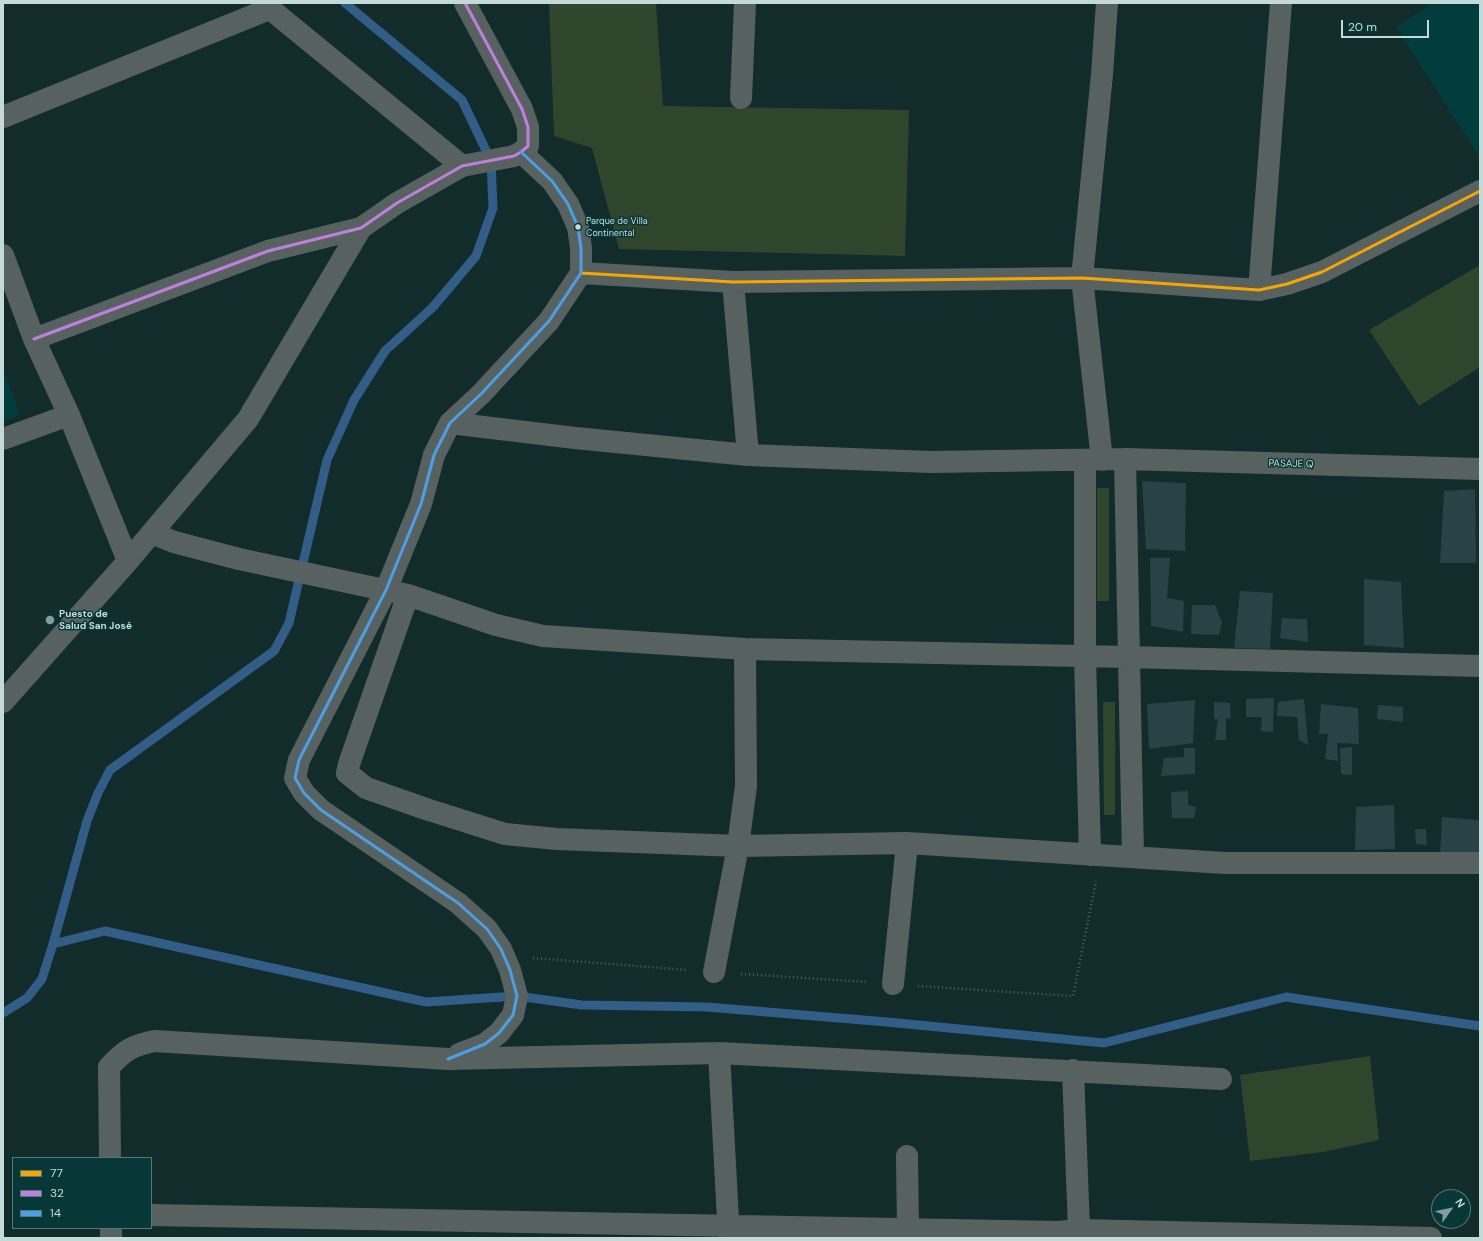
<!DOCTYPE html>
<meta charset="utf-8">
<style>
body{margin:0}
#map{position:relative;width:1483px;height:1241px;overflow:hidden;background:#122c2c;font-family:"DM Sans",sans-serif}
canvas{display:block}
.frame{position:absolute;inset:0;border:4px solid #c4dad9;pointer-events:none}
.legend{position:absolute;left:12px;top:1157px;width:140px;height:72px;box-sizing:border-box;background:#083737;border:1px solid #537878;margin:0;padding:5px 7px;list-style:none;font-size:12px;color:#c4dad9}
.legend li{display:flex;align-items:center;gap:8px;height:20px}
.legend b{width:20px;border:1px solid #537878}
.north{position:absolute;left:1431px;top:1189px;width:40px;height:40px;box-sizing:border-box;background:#083737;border:1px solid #537878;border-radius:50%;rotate:57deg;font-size:11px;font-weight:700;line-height:16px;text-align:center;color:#c4dad9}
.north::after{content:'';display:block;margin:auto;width:14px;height:18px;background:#869d9c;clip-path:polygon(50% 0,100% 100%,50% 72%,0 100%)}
.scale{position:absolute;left:1341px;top:20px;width:88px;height:18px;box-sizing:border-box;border:2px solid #c4dad9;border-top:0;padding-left:5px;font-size:12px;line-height:14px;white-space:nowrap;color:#c4dad9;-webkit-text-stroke:3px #083737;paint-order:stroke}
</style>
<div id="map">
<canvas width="1483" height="1241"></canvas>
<div class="frame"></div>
<ul class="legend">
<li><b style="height:5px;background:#f7a600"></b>77</li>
<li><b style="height:5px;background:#c07fdc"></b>32</li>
<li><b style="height:5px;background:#4d9ee5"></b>14</li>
</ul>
<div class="north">N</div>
<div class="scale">20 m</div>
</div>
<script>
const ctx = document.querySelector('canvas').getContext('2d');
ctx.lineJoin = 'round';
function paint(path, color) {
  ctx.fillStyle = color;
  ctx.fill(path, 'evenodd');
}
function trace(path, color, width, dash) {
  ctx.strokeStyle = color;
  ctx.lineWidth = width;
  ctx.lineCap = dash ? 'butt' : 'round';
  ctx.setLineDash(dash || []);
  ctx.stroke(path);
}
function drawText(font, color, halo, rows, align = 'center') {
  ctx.font = font + ' "DM Sans",sans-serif';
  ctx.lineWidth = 3;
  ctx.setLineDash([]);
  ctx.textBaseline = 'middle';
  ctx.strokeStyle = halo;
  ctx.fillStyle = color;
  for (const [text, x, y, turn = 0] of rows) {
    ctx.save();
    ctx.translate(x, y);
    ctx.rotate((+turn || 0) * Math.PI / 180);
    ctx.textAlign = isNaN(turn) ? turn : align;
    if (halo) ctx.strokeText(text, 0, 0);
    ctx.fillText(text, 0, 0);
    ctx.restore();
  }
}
paint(new Path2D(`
 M 1433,3 L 1480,3 L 1480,158 L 1396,27 Z
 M 3,369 L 20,415 L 3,422 Z`), '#023c3c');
paint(new Path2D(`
 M 549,3 L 656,3 L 663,106 L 909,110 L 905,256 L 619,249 L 592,148 L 554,136 Z
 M 1480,265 L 1480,367 L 1419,406 L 1369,330 Z
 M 1097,488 L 1109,488 L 1109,601 L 1097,601 Z
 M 1103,702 L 1115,702 L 1115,815 L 1104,815 Z
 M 1370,1056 L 1379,1140 L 1323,1152 L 1250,1161 L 1240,1075 Z`), '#2f452c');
trace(new Path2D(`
 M 53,944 L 105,931 L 426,1002 L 517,996 L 582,1005 L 707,1007 L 887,1022 L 1104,1043 L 1286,997 L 1480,1026
 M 3,1013 L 27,998 L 42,979 L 53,944 L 87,821 L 98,793 L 110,770 L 274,651 L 289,623 L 327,460 L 354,400 L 385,351 L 433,307 L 476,256 L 493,208 L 491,161 L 462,100 L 345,3`), '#325d87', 9);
paint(new Path2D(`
 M 1142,481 L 1186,483 L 1185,551 L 1146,549 Z
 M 1475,489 L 1476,563 L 1440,563 L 1444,491 Z
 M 1150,558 L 1170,558 L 1167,598 L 1184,601 L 1183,632 L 1151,626 Z
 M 1364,579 L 1401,582 L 1404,648 L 1364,645 Z
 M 1240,591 L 1273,593 L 1270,649 L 1234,648 Z
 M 1192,605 L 1215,605 L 1222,622 L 1219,635 L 1191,634 Z
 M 1282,618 L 1307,619 L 1308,642 L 1280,638 Z
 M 1274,698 L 1273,732 L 1261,731 L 1262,717 L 1246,717 L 1246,699 Z
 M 1304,699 L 1308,745 L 1299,740 L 1297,717 L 1277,716 L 1278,702 Z
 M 1195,700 L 1193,743 L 1149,749 L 1147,704 Z
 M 1214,702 L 1230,703 L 1231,718 L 1226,719 L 1226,740 L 1215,740 L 1218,719 L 1214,719 Z
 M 1321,704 L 1358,708 L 1359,744 L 1337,743 L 1338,761 L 1325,759 L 1328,734 L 1319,734 Z
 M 1378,705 L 1403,707 L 1403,722 L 1377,719 Z
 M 1352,747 L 1352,775 L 1341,774 L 1340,748 Z
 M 1184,748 L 1195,748 L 1195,774 L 1161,776 L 1164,758 L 1184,757 Z
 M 1188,791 L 1188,805 L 1196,807 L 1194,818 L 1172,818 L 1171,792 Z
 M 1394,805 L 1395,849 L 1355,850 L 1356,807 Z
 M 1442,817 L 1480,820 L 1479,852 L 1440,855 Z
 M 1415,829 L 1426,829 L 1427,845 L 1416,844 Z`), '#294246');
trace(new Path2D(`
 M 533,958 L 688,970
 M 741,974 L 867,982
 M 918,986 L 1073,996 L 1096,881`), '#546261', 2.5, [1, 3]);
trace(new Path2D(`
 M 263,3 L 462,166
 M 741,98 L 745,3
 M 3,117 L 269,9
 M 3,255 L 34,339 L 69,415 L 128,561
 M 581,273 L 733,282 L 1082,278 L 1259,290 L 1287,284 L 1322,272 L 1480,191
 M 733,282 L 748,455
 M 1259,290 L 1281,3
 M 34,339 L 268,251 L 361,228 L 397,203 L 462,166 L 514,156 L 521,152 L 528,146 L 528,127 L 522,109 L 465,3
 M 450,423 L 575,438 L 748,455 L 930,462 L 1125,459 L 1480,469
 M 3,439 L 69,415
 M 1125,459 L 1133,857
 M 1085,460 L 1085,656 L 1090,855
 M 1102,460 L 1082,278 L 1102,74 L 1107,3
 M 152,533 L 174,542 L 239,559 L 408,595 L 496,625 L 543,636 L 745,649 L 1128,657 L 1480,666
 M 408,595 L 349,764 L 347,773 L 366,788 L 426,809 L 505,834 L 557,839 L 738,846 L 907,843 L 1225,863 L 1480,863
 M 3,702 L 128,561 L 248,419 L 361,228
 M 714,972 L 738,846 L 746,786 L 745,649
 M 893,984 L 907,843
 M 719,1053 L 729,1238
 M 459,1054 L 485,1044 L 499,1033 L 513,1015 L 517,996 L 510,970 L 501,949 L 487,929 L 458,903 L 321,810 L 304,793 L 295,778 L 299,760 L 386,590 L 421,504 L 434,455 L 450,423 L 481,394 L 549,321 L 581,273 L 581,248 L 578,227 L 568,204 L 552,181 L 521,152
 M 1073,1070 L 1079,1230
 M 907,1156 L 908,1229
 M 110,1158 L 109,1067 C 125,1050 131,1046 154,1041 L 448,1059 L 719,1053 L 1221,1079
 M 151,1215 L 1058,1232 L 1079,1230 L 1431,1238
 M 111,1238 L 111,1228`), '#576260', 22);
trace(new Path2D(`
 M 581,273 L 733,282 L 1082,278 L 1259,290 L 1287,284 L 1322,272 L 1480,191`), '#f7a600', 3);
trace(new Path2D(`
 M 34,339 L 268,251 L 361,228 L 397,203 L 462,166 L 514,156 L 521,152 L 528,146 L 528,127 L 522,109 L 465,3`), '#c07fdc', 3);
trace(new Path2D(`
 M 448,1059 L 485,1044 L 499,1033 L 513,1015 L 517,996 L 510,970 L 501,949 L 487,929 L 458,903 L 321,810 L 304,793 L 295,778 L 299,760 L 386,590 L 421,504 L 434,455 L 450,423 L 481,394 L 549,321 L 581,273 L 581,248 L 578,227 L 568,204 L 552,181 L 521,152`), '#4d9ee5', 3);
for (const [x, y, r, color] of [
 [578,227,3.5,"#c4dad9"],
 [50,620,5,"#869d9c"]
]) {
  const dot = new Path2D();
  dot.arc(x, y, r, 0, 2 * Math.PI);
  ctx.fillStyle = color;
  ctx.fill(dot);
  trace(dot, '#083737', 1.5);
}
drawText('9px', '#c4dad9', '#083737', [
 ["Parque de Villa",586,222],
 ["Continental",586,234]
], 'left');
drawText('10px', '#c4dad9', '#083737', [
 ["PASAJE Q",1291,464,1]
]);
drawText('bold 10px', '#c4dad9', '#083737', [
 ["Puesto de",59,614],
 ["Salud San José",59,626]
], 'left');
</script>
